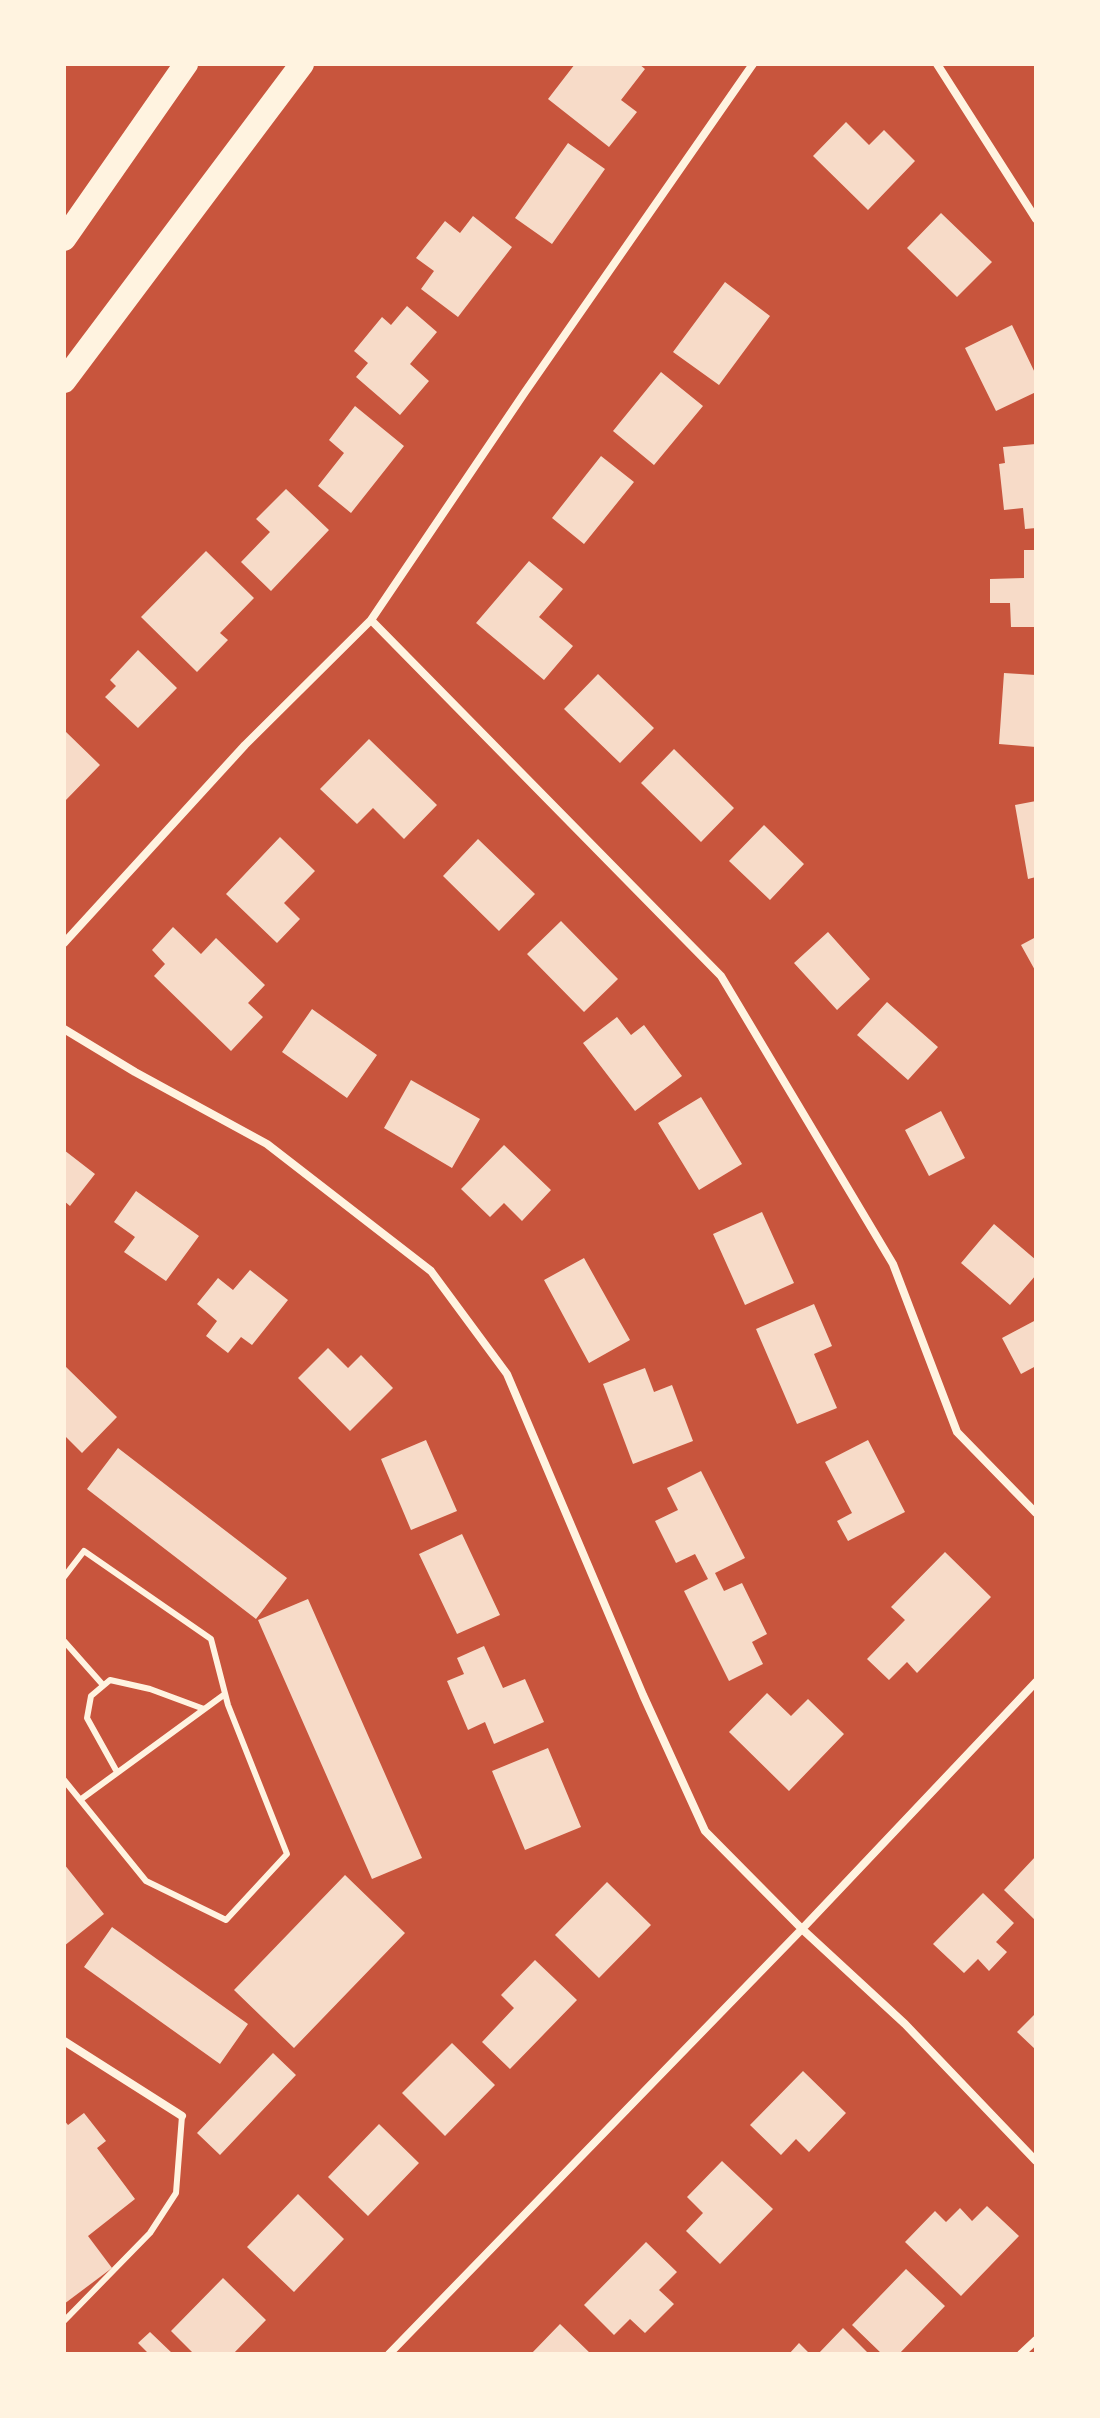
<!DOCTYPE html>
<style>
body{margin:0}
#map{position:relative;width:1100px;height:2418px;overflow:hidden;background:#c8553d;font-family:"PT Sans Narrow",sans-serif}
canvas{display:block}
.frame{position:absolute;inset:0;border:66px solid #fff3e0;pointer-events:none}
</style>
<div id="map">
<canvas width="1100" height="2418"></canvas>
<div class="frame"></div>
</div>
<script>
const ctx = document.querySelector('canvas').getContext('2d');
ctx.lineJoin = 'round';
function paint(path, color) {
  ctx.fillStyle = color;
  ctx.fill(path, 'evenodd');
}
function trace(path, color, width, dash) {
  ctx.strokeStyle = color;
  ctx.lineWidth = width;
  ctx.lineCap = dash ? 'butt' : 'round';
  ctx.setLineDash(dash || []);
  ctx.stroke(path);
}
paint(new Path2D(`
 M 575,64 L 639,64 L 645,69 L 621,100 L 637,112 L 609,147 L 548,99 Z
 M 846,122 L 869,145 L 884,130 L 915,161 L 868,210 L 813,156 Z
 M 568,143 L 605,169 L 552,244 L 515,218 Z
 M 941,213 L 992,262 L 957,297 L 907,248 Z
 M 473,216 L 512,247 L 458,317 L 421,289 L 434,271 L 416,258 L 445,221 L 460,233 Z
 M 725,282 L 770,316 L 719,385 L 673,352 Z
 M 407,306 L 437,332 L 410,364 L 429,381 L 400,415 L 356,377 L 368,363 L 354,351 L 382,317 L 391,325 Z
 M 1012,325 L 1036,375 L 1036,392 L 996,411 L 965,348 Z
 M 661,372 L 703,406 L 654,465 L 613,431 Z
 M 355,406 L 404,446 L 351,513 L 318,486 L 344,453 L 329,440 Z
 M 1036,444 L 1036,528 L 1025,529 L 1023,508 L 1004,510 L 999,464 L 1005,463 L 1003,447 Z
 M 601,456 L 634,482 L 584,544 L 552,518 Z
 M 286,489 L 329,530 L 271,591 L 241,562 L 270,532 L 256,519 Z
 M 1024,550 L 1036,550 L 1036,627 L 1011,627 L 1010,603 L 990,603 L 990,579 L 1024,578 Z
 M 206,551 L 254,598 L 220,633 L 228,640 L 197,672 L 141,617 Z
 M 529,561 L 563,589 L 539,617 L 573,646 L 544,680 L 476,623 Z
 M 138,650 L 177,688 L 138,728 L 105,697 L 116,686 L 110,680 Z
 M 1004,673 L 1036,675 L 1036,747 L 999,744 Z
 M 598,674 L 654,728 L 620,763 L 564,709 Z
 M 64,730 L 100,765 L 64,802 Z
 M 369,739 L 437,805 L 404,839 L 373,808 L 357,824 L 320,789 Z
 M 674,749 L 734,808 L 701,842 L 641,783 Z
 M 1036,801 L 1036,877 L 1028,879 L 1015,805 Z
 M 764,825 L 804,864 L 770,900 L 729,861 Z
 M 280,837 L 315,871 L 284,903 L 300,919 L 277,943 L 226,894 Z
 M 478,839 L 535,894 L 499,931 L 443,876 Z
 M 561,921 L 618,979 L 584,1012 L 527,954 Z
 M 173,927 L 201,954 L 216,938 L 265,985 L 248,1003 L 263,1017 L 231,1051 L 154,976 L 165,964 L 152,950 Z
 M 828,932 L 870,979 L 837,1010 L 794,963 Z
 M 1036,937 L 1036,972 L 1021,945 Z
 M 887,1002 L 938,1047 L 908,1080 L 857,1035 Z
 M 312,1009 L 377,1055 L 347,1098 L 282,1052 Z
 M 617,1017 L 631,1035 L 644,1025 L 682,1076 L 635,1111 L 583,1043 Z
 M 411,1080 L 480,1119 L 452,1168 L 384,1128 Z
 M 701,1097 L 742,1164 L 699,1190 L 658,1123 Z
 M 941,1111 L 965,1158 L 929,1176 L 905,1130 Z
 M 504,1145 L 551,1190 L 522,1221 L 504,1203 L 490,1217 L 461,1189 Z
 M 64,1150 L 95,1174 L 70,1206 L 64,1201 Z
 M 136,1191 L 199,1236 L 166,1281 L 124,1252 L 135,1237 L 114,1222 Z
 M 762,1212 L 794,1283 L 745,1305 L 713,1234 Z
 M 994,1224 L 1036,1260 L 1036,1275 L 1010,1305 L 961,1263 Z
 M 584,1258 L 630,1340 L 589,1363 L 544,1280 Z
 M 250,1270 L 288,1300 L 252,1345 L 241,1337 L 228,1353 L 206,1336 L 217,1321 L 197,1304 L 218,1278 L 233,1290 Z
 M 814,1304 L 832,1346 L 814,1354 L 837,1408 L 797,1424 L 756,1329 Z
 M 1036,1320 L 1036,1366 L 1021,1374 L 1002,1338 Z
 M 328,1348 L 348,1368 L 361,1355 L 393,1388 L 350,1431 L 298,1378 Z
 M 64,1365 L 117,1417 L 82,1453 L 64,1435 Z
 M 645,1368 L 654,1392 L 672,1385 L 693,1441 L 633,1464 L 603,1384 Z
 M 426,1440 L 457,1511 L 411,1530 L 381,1459 Z
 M 868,1440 L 905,1512 L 848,1541 L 837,1521 L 852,1513 L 825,1462 Z
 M 118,1448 L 287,1578 L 256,1619 L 87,1489 Z
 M 701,1471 L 745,1558 L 715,1573 L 724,1591 L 742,1583 L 767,1634 L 752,1642 L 763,1664 L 729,1681 L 684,1591 L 708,1579 L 695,1554 L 676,1563 L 655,1521 L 678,1510 L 667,1488 Z
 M 462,1534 L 500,1615 L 457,1634 L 419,1554 Z
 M 945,1552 L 991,1597 L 917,1673 L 907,1662 L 889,1680 L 867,1659 L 905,1620 L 891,1607 Z
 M 308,1599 L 422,1858 L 372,1879 L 258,1620 Z
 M 484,1646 L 503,1688 L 525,1679 L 544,1722 L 494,1744 L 485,1722 L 468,1730 L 447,1681 L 464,1674 L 457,1658 Z
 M 767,1693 L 791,1716 L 808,1699 L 844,1734 L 789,1791 L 729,1732 Z
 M 548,1748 L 581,1827 L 525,1850 L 492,1771 Z
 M 1036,1856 L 1036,1921 L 1004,1890 Z
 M 64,1864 L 104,1914 L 64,1946 Z
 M 345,1875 L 405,1933 L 294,2048 L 234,1990 Z
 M 607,1882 L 651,1925 L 599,1978 L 555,1935 Z
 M 983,1893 L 1014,1923 L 996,1942 L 1007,1952 L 989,1971 L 978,1959 L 964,1973 L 933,1944 Z
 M 112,1927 L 248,2024 L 220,2064 L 84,1967 Z
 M 535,1960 L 577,2000 L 510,2069 L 482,2042 L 514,2008 L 501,1995 Z
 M 1036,2013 L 1036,2050 L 1017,2032 Z
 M 452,2043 L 495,2085 L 445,2136 L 402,2093 Z
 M 273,2053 L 296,2075 L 220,2155 L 197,2133 Z
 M 803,2071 L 846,2113 L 809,2152 L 796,2139 L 781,2155 L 750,2125 Z
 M 84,2113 L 106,2141 L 97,2148 L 135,2199 L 88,2236 L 112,2268 L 64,2304 L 64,2120 L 68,2125 Z
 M 379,2124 L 419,2163 L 368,2216 L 328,2177 Z
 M 722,2161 L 773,2209 L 720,2264 L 686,2231 L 703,2213 L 687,2197 Z
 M 298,2194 L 344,2239 L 294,2292 L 247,2247 Z
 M 987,2206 L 1019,2236 L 961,2296 L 905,2242 L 935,2211 L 946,2222 L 960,2208 L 972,2221 Z
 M 646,2242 L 677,2272 L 659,2290 L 674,2304 L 645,2333 L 630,2319 L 614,2335 L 584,2305 Z
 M 906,2269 L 945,2306 L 899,2354 L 882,2354 L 852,2325 Z
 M 223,2278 L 266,2320 L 233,2354 L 194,2354 L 171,2331 Z
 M 560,2324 L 591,2354 L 531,2354 Z
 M 843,2328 L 869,2354 L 818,2354 Z
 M 150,2332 L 173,2354 L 149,2354 L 138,2343 Z
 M 799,2343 L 810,2354 L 789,2354 Z`), '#f7dbc8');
trace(new Path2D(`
 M 64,1577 L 84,1551 L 211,1639 L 228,1705 L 287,1854 L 226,1920 L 146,1881 L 64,1780
 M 64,1641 L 103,1685
 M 117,1772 L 87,1718 L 91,1696 L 110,1680 L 150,1689 L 204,1709
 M 80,1800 L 225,1694
 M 64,2321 L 150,2233 L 176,2193 L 182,2116`), '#fff3e0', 6);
trace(new Path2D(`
 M 937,64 L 1036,219
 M 371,620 L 721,976 L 893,1264 L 957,1432 L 1036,1513
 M 64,943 L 245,745 L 371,620 L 525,392 L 753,64
 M 64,1029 L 135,1072 L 267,1144 L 431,1271 L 507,1374 L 643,1695 L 705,1831 L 802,1929 L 905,2024 L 1036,2161
 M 64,2041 L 182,2116
 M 389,2354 L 802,1929 L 1036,1682
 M 1021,2354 L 1036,2340`), '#fff3e0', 8);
trace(new Path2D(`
 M 64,239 L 186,64
 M 64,381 L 302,64`), '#fff3e0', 24);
</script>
